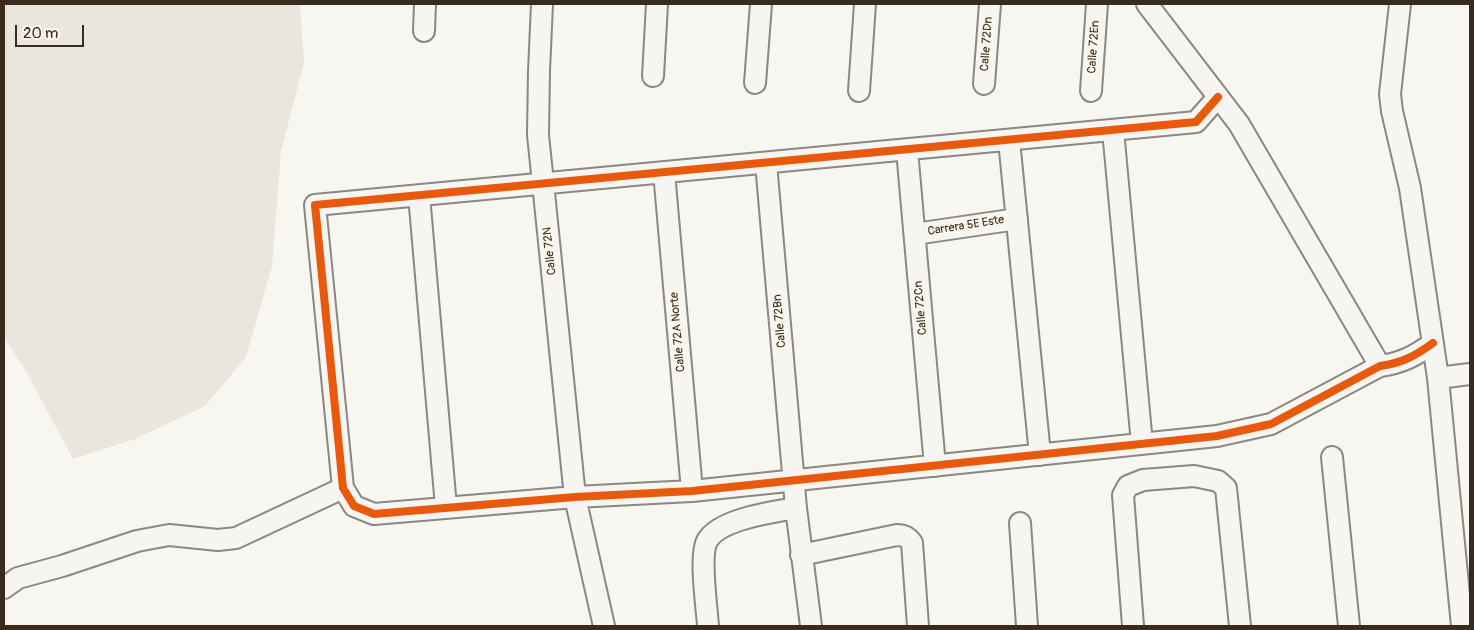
<!DOCTYPE html>
<style>
body{margin:0}
#map{position:relative;width:1474px;height:630px;overflow:hidden;background:#f8f6f0;font-family:Pangolin,sans-serif}
canvas{display:block}
.frame{position:absolute;inset:0;border:5px solid #3b2a1e;pointer-events:none}
.scale{position:absolute;left:15px;top:25px;width:69px;height:22px;box-sizing:border-box;border:2px solid #3b2a1e;border-top:0;padding-left:6px;font-size:15px;line-height:18px;white-space:nowrap;color:#3b2a1e;-webkit-text-stroke:4px #fbf7ec;paint-order:stroke}
</style>
<div id="map">
<canvas width="1474" height="630"></canvas>
<div class="frame"></div>
<div class="scale">20 m</div>
</div>
<script>
const ctx = document.querySelector('canvas').getContext('2d');
ctx.lineJoin = 'round';
function paint(path, color) {
  ctx.fillStyle = color;
  ctx.fill(path, 'evenodd');
}
function trace(path, color, width, dash) {
  ctx.strokeStyle = color;
  ctx.lineWidth = width;
  ctx.lineCap = dash ? 'butt' : 'round';
  ctx.setLineDash(dash || []);
  ctx.stroke(path);
}
function drawText(font, color, halo, rows, align = 'center') {
  ctx.font = font + ' Pangolin,sans-serif';
  ctx.lineWidth = 4;
  ctx.setLineDash([]);
  ctx.textBaseline = 'middle';
  ctx.strokeStyle = halo;
  ctx.fillStyle = color;
  for (const [text, x, y, turn = 0] of rows) {
    ctx.save();
    ctx.translate(x, y);
    ctx.rotate((+turn || 0) * Math.PI / 180);
    ctx.textAlign = isNaN(turn) ? turn : align;
    if (halo) ctx.strokeText(text, 0, 0);
    ctx.fillText(text, 0, 0);
    ctx.restore();
  }
}
paint(new Path2D(`
 M 4,4 L 300,4 L 304,63 L 281,151 L 272,266 L 246,357 L 205,406 L 135,439 L 73,459 L 27,373 L 4,337 Z`), '#eae6dd');
const street = new Path2D(`
 M 542,4 L 539,71 L 538,135 L 543,183 L 575,497 L 604,626
 M 1147,4 L 1239,124 L 1380,366
 M 1400,4 L 1390,94 L 1392,111 L 1410,188 L 1438,378 L 1462,626
 M 424,31 L 425,4
 M 653,76 L 657,4
 M 755,83 L 761,4
 M 984,84 L 990,4
 M 859,91 L 865,4
 M 1091,91 L 1097,4
 M 1218,97 L 1196,122 L 315,205 L 343,488 L 354,506 L 374,514 L 575,497 L 692,491 L 1217,436 L 1271,424 L 1380,366 C 1402,363 1415,356 1433,343
 M 1113,130 L 1142,444
 M 1009,140 L 1040,455
 M 907,150 L 935,466
 M 766,163 L 796,508 L 811,626
 M 664,172 L 692,491
 M 419,195 L 446,507
 M 915,234 L 1017,219
 M 1438,378 L 1470,374
 M 1332,457 L 1349,626
 M 1020,523 L 1027,626
 M 801,555 L 897,535 C 904,535 908,537 912,543 L 918,626
 M 4,588 L 18,578 L 62,566 L 137,541 L 169,535 L 218,540 L 236,538 L 343,488
 M 708,626 C 707,608 699,556 707,541 C 719,519 773,512 796,508
 M 1133,626 L 1123,495 L 1128,486 L 1143,480 L 1194,476 L 1218,481 L 1226,488 L 1240,626`);
trace(street, '#8b8781', 24);
trace(street, '#f6f5f1', 20);
trace(new Path2D(`
 M 1218,97 L 1196,122 L 315,205 L 343,488 L 354,506 L 374,514 L 575,497 L 692,491 L 1217,436 L 1271,424 L 1380,366 C 1402,363 1415,356 1433,343`), '#e8590c', 8);
drawText('12px', '#3b2a1e', '#fbf7ec', [
 ["Calle 72Dn",987,44,-86],
 ["Calle 72En",1094,47,-86],
 ["Carrera 5E Este",966,226,-9],
 ["Calle 72N",550,251,-96],
 ["Calle 72Cn",921,308,-95],
 ["Calle 72Bn",780,321,-95],
 ["Calle 72A Norte",678,332,-95]
]);
</script>
